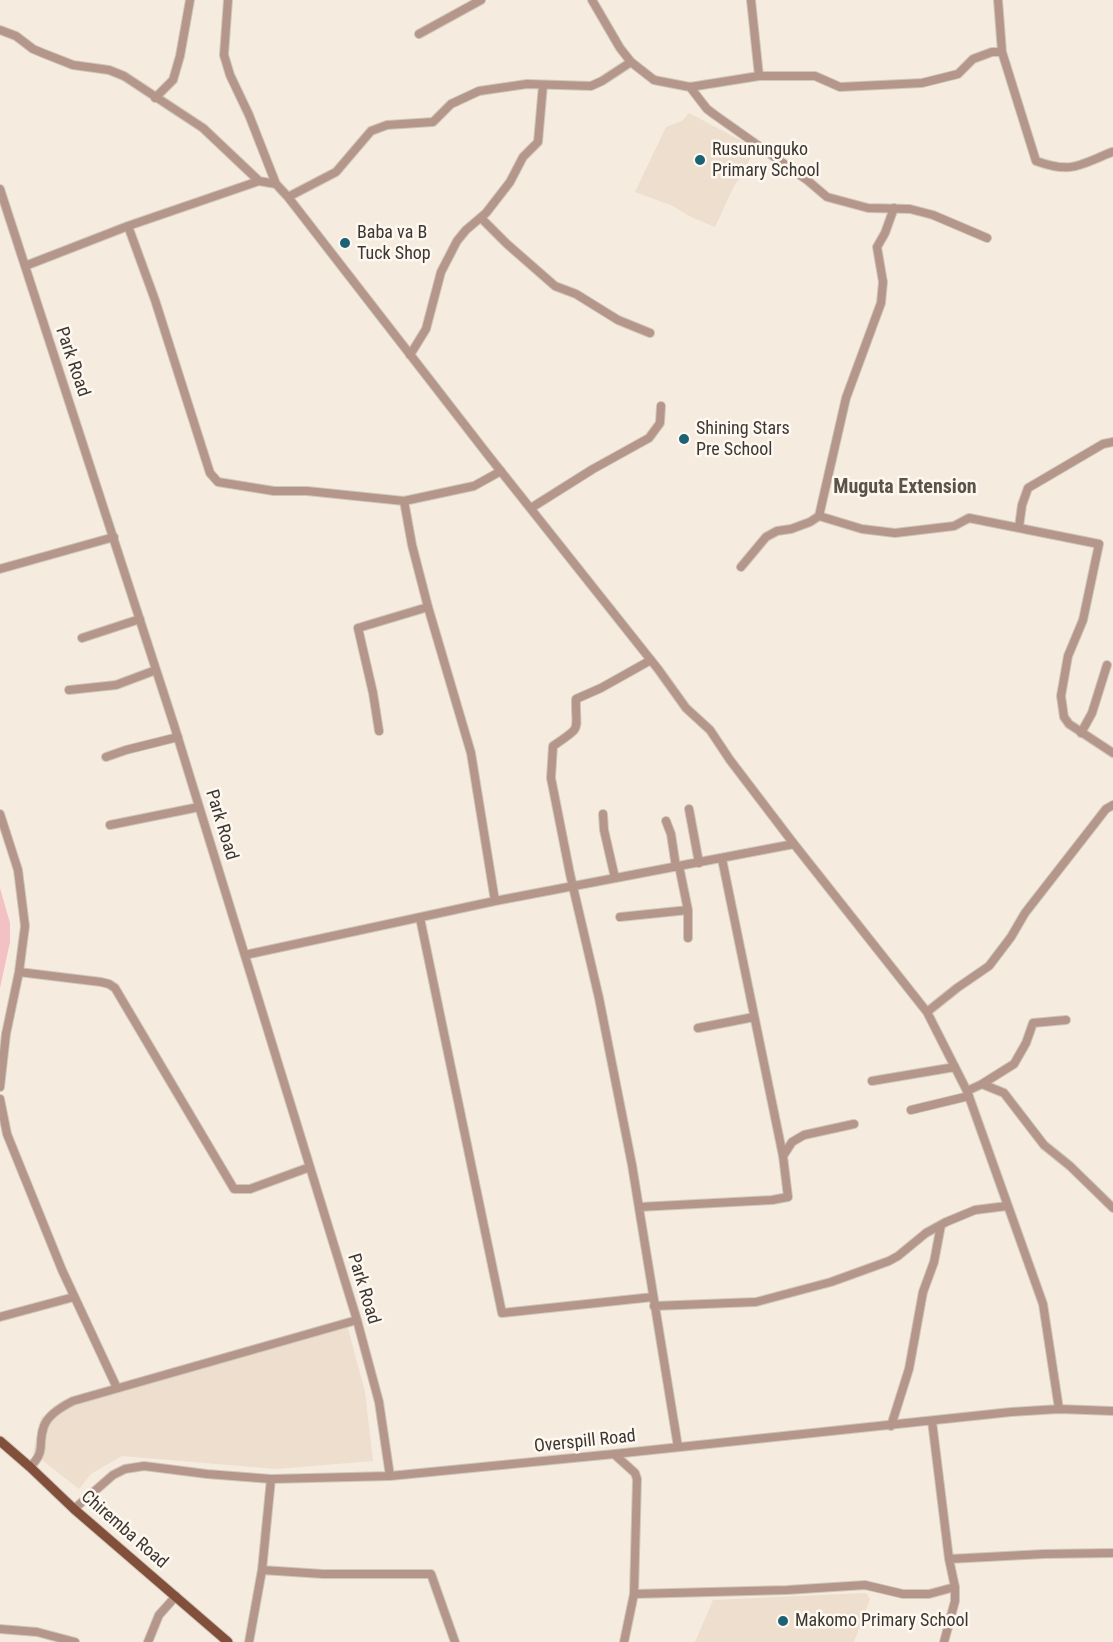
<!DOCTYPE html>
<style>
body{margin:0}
canvas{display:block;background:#f5ebdf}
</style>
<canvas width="1113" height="1642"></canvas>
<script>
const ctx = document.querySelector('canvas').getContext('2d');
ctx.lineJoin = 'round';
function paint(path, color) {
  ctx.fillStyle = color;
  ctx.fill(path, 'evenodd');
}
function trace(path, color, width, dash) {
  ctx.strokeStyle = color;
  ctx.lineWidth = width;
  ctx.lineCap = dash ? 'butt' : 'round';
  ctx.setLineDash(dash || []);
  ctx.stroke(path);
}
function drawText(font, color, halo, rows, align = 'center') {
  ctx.font = font + ' "Roboto Condensed",sans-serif';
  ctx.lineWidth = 5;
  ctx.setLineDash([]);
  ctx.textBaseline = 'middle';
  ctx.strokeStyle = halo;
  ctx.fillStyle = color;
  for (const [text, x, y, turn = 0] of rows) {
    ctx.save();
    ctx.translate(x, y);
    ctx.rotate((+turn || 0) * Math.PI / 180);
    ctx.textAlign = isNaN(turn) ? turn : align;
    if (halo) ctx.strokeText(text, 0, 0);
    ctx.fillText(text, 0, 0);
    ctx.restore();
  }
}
paint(new Path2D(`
 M 689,113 L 755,148 L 742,176 L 735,184 L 715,227 L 689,216 L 673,206 L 635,192 L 666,127 L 682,121 Z
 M 346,1321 L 365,1392 L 373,1461 L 276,1469 L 122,1456 L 91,1474 L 79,1489 L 33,1453 L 41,1418 L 65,1400 Z
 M 866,1593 L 870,1599 L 854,1642 L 695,1642 L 713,1600 Z`), '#eedecd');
paint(new Path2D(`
 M 0,888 L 10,923 L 10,942 L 0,988 Z`), '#f3c1c4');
const minor = new Path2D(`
 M 228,0 L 224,55 L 230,75 L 249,115 L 276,184
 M 592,0 L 620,48 L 631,62
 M 751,0 L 759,76
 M 998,0 L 1002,52 L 1036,161 C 1072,174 1079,165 1112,152
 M 0,30 L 16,36 L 33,49 L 45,54 L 73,65 L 109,70 L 124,76 L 203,128 L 259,181
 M 419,34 L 481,0
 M 690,87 L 707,109 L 715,115 L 807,180 L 827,197 L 868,208 L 910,209 L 933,215 L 987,238
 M 155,98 L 173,80 L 180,56 L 190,0
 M 0,189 L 174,725 L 357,1320 L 379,1402 L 390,1476
 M 288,197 L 336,172 L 371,131 L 387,125 L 433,122 L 451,104 L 479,91 L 527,84 L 591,86 L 602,81 L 631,62 L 654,80 L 690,87 L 759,76 L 815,76 L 840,87 L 922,83 L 958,74 L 973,59 L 992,52 L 1002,52
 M 481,218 L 507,244 L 555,286 L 576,294 L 618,320 L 650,333
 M 128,226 L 155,300 L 210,473 L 218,482 L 274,491 L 307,491 L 404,501 L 474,486 L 501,471
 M 25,266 L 128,226 L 259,181 L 276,184 L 288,197 L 488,455 L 658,669 L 686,708 L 710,730 L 730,760 L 794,844 L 927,1012 L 967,1091 L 1043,1304 L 1059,1409
 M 410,355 L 426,329 L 441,272 L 457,241 L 466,230 L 486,213 L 510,182 L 523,157 L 538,142 L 543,85
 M 404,501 L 412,545 L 428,607 L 471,753 L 495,901
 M 531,508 L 593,469 L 649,438 L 660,423 L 661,406
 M 819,516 L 862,529 L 895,533 L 954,526 L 969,518 L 1099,544 L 1083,620 L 1068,656 L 1061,696 L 1064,717 L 1069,724 L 1113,753
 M 1019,527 L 1022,505 L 1028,488 L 1103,444 L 1113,442
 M 741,567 L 766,537 L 777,531 L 791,529 L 810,522 L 819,516 L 846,398 L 881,303 L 883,282 L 877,247 L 885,233 L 894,208
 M 0,569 L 114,537
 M 82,638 L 140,619
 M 651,660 L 601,688 L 576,699 C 575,732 584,725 553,746 L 551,778 L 570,874 L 599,998 L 632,1165 L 678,1447
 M 69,690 L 116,685 L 156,670
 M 379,731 L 373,693 L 358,628 L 428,607
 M 1081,733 L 1092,713 L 1107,665
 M 106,757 L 126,750 L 178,737
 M 689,809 L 699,863
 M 0,814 L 18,870 L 25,926 L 19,972 L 6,1034 L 0,1087
 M 603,814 L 604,830 L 615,878
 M 666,821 L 671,834 L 676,867
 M 110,825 L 199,807
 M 679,866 L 688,910 L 688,938
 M 620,917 L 688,910
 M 420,918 L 502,1313 L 653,1297
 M 245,955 L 495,901 L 794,844
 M 19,972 L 101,982 L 109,984 L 115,988 L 234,1189 L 250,1189 L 310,1167
 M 927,1012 L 957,988 L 989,966 L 1011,937 L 1025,913 L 1106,809 L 1113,805
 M 698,1028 L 754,1017
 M 872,1081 L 955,1067
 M 982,1084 L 1014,1064 L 1026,1043 L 1033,1023 L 1066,1020
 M 967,1091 L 982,1084 L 1004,1093 L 1044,1145 L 1070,1166 L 1113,1208
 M 0,1099 L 7,1134 L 62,1270 L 117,1388
 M 911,1110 L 969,1096
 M 783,1156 L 792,1142 L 804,1135 L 854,1124
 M 639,1207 L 772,1200 L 788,1197 L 783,1156 L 722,859
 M 654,1306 L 756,1302 L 831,1282 L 889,1261 L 898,1256 L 926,1233 L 946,1222 L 975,1210 L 1007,1206
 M 0,1317 L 74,1297
 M 932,1421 L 949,1559 L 955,1587 L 955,1601 L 944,1642
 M 891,1426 L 909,1369 L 923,1292 L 934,1262 L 941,1225
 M 614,1454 L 635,1473 L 637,1479 L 634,1594 L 624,1642
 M 30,1467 C 47,1450 37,1445 44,1426 C 48,1415 63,1406 73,1401 L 357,1320
 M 74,1509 L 113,1475 L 125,1469 L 144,1466 L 207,1474 L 271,1479 L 390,1476 L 614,1454 L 1011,1412 L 1059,1409 L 1113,1411
 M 949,1559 L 1044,1554 L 1113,1553
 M 262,1570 L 323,1574 L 431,1574 L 455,1642
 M 634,1594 L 787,1590 L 865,1585 L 903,1594 L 929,1594 L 955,1587
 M 0,1629 L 37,1632 L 75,1642
 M 148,1642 L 159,1615 L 176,1596
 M 249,1642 L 262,1570 L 271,1479`);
const major = new Path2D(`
 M 0,1441 L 30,1467 L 74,1509 L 228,1642`);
trace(minor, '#d0c7bc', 10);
trace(major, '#d0c7bc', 11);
trace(minor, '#b5968a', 8);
trace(major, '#824f3a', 9);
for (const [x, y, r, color] of [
 [700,160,6,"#1c6273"],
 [345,243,6,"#1c6273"],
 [684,439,6,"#1c6273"],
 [783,1621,6,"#1c6273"]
]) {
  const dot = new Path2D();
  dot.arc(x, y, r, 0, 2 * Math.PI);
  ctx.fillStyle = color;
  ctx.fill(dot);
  trace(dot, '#fff8f1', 2);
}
drawText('18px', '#3b3732', '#fff8f1', [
 ["Rusununguko",712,150],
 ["Primary School",712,171],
 ["Baba va B",357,233],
 ["Tuck Shop",357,254],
 ["Shining Stars",696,429],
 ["Pre School",696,450],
 ["Makomo Primary School",795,1621]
], 'left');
drawText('18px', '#3b3732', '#fff8f1', [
 ["Park Road",72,362,71],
 ["Park Road",221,825,73],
 ["Park Road",363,1289,73],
 ["Overspill Road",585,1442,-6],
 ["Chiremba Road",124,1530,41]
]);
drawText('bold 20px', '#5b5248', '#fff8f1', [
 ["Muguta Extension",905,488]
]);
</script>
